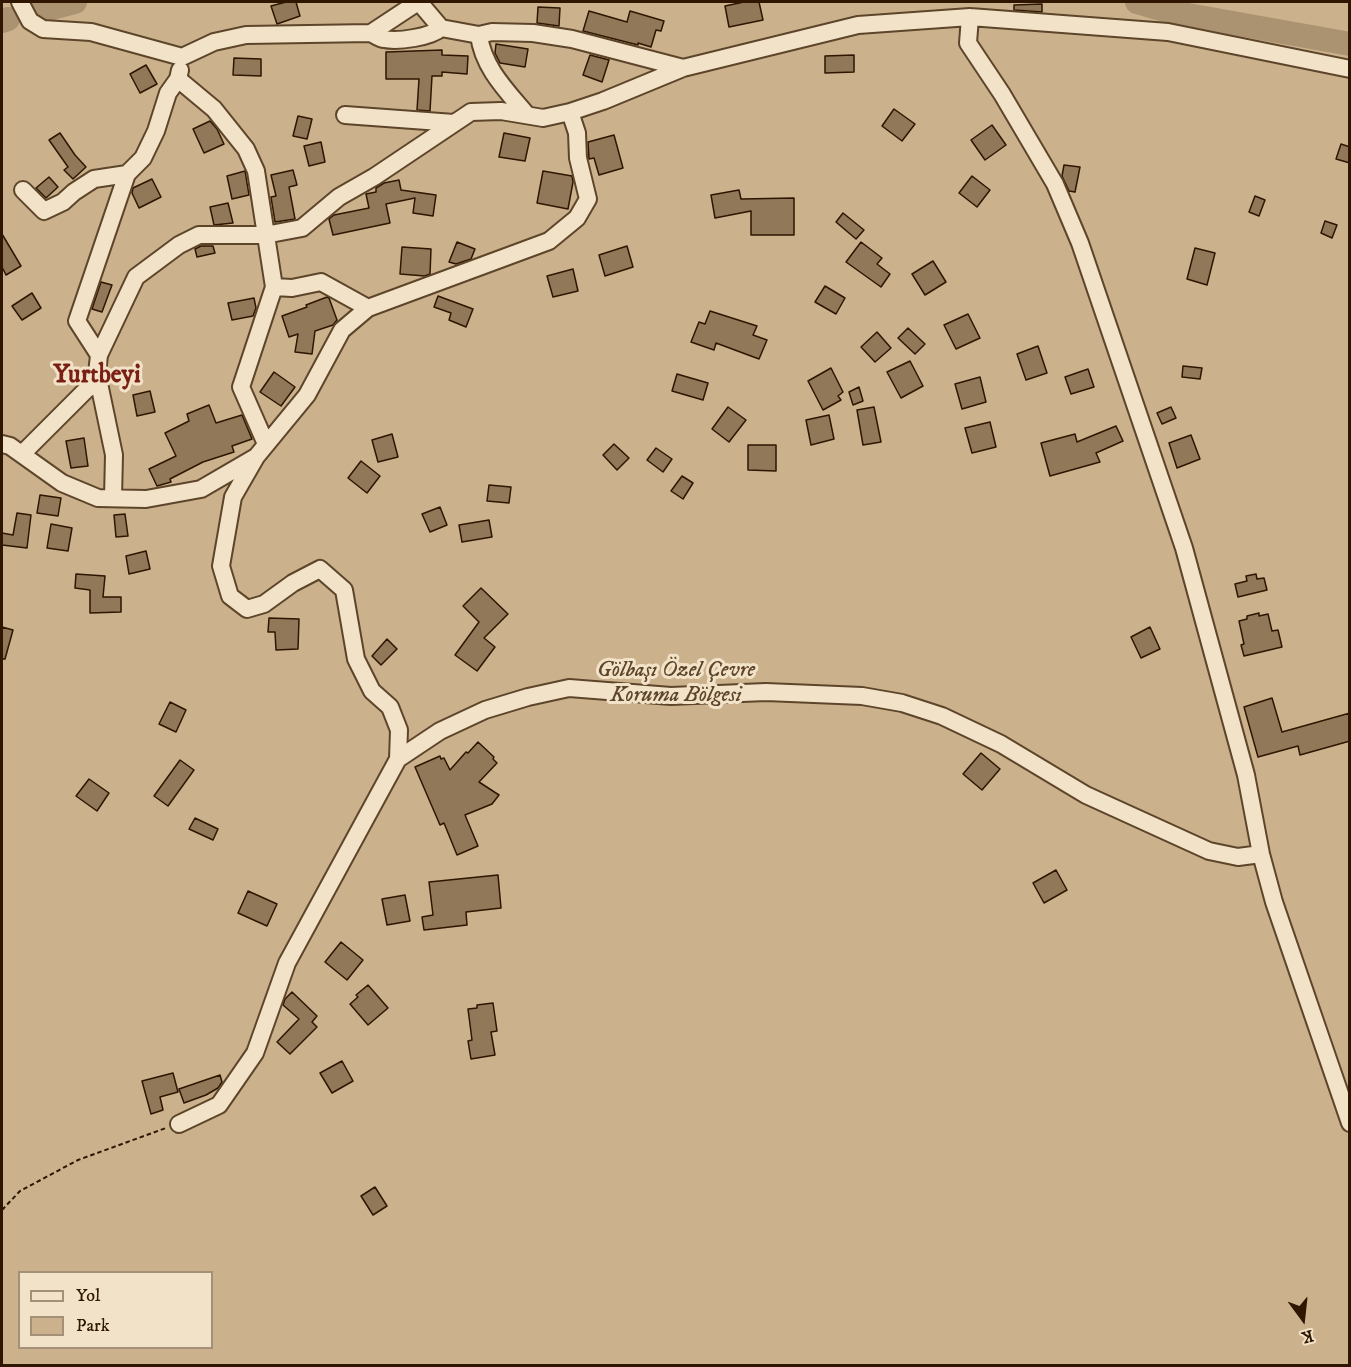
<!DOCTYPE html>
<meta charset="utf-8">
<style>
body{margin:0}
#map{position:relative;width:1351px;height:1367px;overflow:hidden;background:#ebd2aa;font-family:"IM FELL DW Pica",serif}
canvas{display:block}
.frame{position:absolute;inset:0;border:3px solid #2e1600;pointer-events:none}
.legend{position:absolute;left:18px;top:1271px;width:195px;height:78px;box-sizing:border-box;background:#f2e2c8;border:2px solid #a49078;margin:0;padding:8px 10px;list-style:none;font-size:18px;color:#2e1600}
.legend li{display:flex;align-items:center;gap:12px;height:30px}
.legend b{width:30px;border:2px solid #a49078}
.north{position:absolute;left:1273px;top:1289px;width:60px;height:60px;-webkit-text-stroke:4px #f2e2c8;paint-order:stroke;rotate:165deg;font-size:16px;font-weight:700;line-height:24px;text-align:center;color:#2e1600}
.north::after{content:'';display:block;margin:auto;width:21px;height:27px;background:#2e1600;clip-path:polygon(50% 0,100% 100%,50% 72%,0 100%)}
</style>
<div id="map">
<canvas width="1351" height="1367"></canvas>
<div class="frame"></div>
<ul class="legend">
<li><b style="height:8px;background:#f2e2c8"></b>Yol</li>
<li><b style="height:16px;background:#cbb28d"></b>Park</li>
</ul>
<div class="north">K</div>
</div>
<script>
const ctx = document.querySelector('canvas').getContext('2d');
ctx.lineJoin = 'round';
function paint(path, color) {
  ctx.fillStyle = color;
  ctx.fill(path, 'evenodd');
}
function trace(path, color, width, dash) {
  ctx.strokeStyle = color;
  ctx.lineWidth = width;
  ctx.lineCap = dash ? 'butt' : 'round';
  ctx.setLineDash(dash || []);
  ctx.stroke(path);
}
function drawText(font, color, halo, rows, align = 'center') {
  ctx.font = font + ' "IM FELL DW Pica",serif';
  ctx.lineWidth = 6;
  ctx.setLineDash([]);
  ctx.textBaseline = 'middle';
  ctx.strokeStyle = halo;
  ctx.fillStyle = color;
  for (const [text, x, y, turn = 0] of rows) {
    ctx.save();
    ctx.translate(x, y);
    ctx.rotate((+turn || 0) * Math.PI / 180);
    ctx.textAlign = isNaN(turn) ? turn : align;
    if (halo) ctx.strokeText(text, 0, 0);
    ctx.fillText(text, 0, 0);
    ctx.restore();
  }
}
paint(new Path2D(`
 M 2,2 L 1349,2 L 1349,1365 L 2,1366 ZM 20,1272 L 212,1272 L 212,1348 L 20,1348 Z`), '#cbb28d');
trace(new Path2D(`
 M 31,2 L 37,12`), '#796043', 4);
trace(new Path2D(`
 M 1137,2 L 1171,12 L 1350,44
 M 37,12 L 75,2
 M 2,21 L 8,19`), '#ab9270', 24);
const building = new Path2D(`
 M 286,2 L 296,2 L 300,16 L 277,24 L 271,6 Z
 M 744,2 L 759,2 L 763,20 L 729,27 L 725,6 Z
 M 1042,4 L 1042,12 L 1014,10 L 1014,5 Z
 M 538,7 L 560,8 L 559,26 L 537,23 Z
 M 589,11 L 627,22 L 630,11 L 664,21 L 661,31 L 656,30 L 651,47 L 638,43 L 638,45 L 583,31 Z
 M 496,44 L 528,49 L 525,67 L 500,63 L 495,53 Z
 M 442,50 L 442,55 L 468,56 L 467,74 L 442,72 L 442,76 L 432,76 L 430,111 L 417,110 L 419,79 L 386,79 L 386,52 Z
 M 590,55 L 609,60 L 602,82 L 583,75 Z
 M 854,55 L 854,72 L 825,73 L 825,56 Z
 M 234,58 L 261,59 L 261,76 L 233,75 Z
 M 146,65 L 157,84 L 140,93 L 130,74 Z
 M 894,109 L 915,124 L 902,141 L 882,126 Z
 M 298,116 L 312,119 L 307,139 L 293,136 Z
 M 210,121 L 217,129 L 224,144 L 204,153 L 193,129 Z
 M 992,125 L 1006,145 L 985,160 L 971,140 Z
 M 60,133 L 75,155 L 86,167 L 73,179 L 64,170 L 68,167 L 49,140 Z
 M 504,133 L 530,138 L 525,161 L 499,157 Z
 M 614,135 L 623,168 L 599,175 L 594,158 L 589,159 L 588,142 Z
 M 321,142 L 325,162 L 309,166 L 304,146 Z
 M 1341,144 L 1350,147 L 1350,163 L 1336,159 Z
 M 1064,165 L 1080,167 L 1075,192 L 1069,191 L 1062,176 Z
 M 293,170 L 297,185 L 289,187 L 295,219 L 275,222 L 271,197 L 276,196 L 271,175 Z
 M 245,171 L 249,195 L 232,199 L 227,176 Z
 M 543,171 L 572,176 L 573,182 L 568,209 L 537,203 Z
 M 972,176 L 990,190 L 977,207 L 959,193 Z
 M 49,177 L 58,187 L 46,198 L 36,188 Z
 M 152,179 L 161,197 L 139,208 L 132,193 L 133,188 Z
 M 399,180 L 401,190 L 436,195 L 433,216 L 413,213 L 415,198 L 386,204 L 390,223 L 333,235 L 329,219 L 334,215 L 369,208 L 366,194 L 376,192 L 376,188 L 384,183 Z
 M 739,190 L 741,199 L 794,198 L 794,235 L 751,235 L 751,211 L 715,218 L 711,195 Z
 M 1255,196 L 1265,200 L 1259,216 L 1249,212 Z
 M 228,203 L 233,223 L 214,225 L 210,207 Z
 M 843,213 L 864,230 L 856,239 L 836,222 Z
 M 1325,221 L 1337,225 L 1332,238 L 1321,233 Z
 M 2,234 L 21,266 L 6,275 L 2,267 Z
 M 457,242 L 475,249 L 471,259 L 456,264 L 449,262 Z
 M 861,242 L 882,258 L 877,264 L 890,274 L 881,287 L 846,262 Z
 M 201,246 L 213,246 L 215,253 L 197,257 L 195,249 Z
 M 627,246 L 633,267 L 605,276 L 599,255 Z
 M 402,247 L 431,249 L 430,274 L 425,276 L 400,274 Z
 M 1195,248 L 1215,253 L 1207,285 L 1187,279 Z
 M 933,261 L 946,282 L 925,295 L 912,274 Z
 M 573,269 L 578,291 L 553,297 L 547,276 Z
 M 101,282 L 112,285 L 102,312 L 92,309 Z
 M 825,286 L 845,298 L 836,314 L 815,302 Z
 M 32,293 L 41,308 L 22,320 L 12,306 Z
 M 438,296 L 473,309 L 466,327 L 449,320 L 451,313 L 434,307 Z
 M 327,297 L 329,298 L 337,320 L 333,325 L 315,331 L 312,354 L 295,352 L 298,334 L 289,337 L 282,316 L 307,307 L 306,305 Z
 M 254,298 L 256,308 L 253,316 L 232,320 L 228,303 Z
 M 710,311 L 757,326 L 753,335 L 767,340 L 759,359 L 716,343 L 714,350 L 691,342 L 699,322 L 705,324 Z
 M 968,314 L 980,338 L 956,349 L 944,325 Z
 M 908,328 L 925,344 L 915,354 L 898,338 Z
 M 877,332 L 891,348 L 875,362 L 861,347 Z
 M 1038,346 L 1047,373 L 1026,380 L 1017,354 Z
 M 910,361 L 923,386 L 901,398 L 887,372 Z
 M 1183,366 L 1202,368 L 1200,379 L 1182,377 Z
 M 831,368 L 843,392 L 838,396 L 841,400 L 823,410 L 808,381 Z
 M 1088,369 L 1094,387 L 1071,394 L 1065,377 Z
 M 274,372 L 295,387 L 281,406 L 260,392 Z
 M 677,374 L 708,383 L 703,400 L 672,391 Z
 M 980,377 L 986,402 L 962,409 L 955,384 Z
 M 859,387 L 863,401 L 853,405 L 849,392 Z
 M 150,391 L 155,412 L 137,416 L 133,395 Z
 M 209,405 L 216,423 L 242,415 L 252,439 L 232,446 L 234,452 L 203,462 L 170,479 L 171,482 L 157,486 L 149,469 L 176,456 L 165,433 L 189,421 L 187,414 Z
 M 728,407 L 746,420 L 729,442 L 712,429 Z
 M 874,407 L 881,442 L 863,445 L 857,410 Z
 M 1171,407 L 1176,418 L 1162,424 L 1157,413 Z
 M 829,415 L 834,439 L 811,445 L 806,420 Z
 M 990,422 L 996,447 L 972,453 L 965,428 Z
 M 1116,426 L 1123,441 L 1096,453 L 1100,462 L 1050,476 L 1041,443 L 1075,434 L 1077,442 Z
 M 392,434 L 398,457 L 378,462 L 372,440 Z
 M 1191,435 L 1200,459 L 1177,468 L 1169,443 Z
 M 84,438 L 88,466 L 71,468 L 66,441 Z
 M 614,444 L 629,458 L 617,470 L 603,455 Z
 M 748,445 L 776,445 L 776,471 L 748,470 Z
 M 656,448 L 672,459 L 663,472 L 647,460 Z
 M 361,461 L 380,476 L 367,493 L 348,478 Z
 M 682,476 L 693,483 L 683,499 L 671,491 Z
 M 489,485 L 511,487 L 509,503 L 487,501 Z
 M 40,495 L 61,498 L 58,516 L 37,513 Z
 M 440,507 L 447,525 L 430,532 L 422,514 Z
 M 17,513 L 31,515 L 27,548 L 2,545 L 2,533 L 13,535 Z
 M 125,514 L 128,536 L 116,537 L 114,515 Z
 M 489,520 L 492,537 L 462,542 L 459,525 Z
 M 51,524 L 72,528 L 68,551 L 47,548 Z
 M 146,551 L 150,569 L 129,574 L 126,556 Z
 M 76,574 L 105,576 L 103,597 L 121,597 L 121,612 L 90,613 L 90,590 L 75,588 Z
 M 1256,574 L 1257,579 L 1264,578 L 1267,590 L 1238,597 L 1235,584 L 1247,581 L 1246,576 Z
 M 481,588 L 508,614 L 484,638 L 495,647 L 477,671 L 455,655 L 479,622 L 463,606 Z
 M 1259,613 L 1259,616 L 1268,614 L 1272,631 L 1278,630 L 1282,647 L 1244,656 L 1241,645 L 1244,644 L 1239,621 L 1247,619 L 1247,616 Z
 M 269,618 L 299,619 L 298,649 L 276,650 L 275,632 L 268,632 Z
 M 2,627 L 13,630 L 5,659 L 2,659 Z
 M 1150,627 L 1160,649 L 1141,658 L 1131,637 Z
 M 387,639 L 397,649 L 381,665 L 372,656 Z
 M 1272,698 L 1282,732 L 1350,713 L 1350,741 L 1300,755 L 1298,746 L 1258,757 L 1244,707 Z
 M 170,702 L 186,710 L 176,732 L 159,724 Z
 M 478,742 L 494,757 L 493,759 L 497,763 L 479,782 L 499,795 L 492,804 L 465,815 L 478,846 L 457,855 L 444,823 L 440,825 L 415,767 L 440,756 L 441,759 L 444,758 L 450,770 L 466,752 L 468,753 Z
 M 981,753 L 1000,769 L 982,790 L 963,774 Z
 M 180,760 L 194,770 L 168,806 L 154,796 Z
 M 89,779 L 109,793 L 97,811 L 76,796 Z
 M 195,818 L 218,829 L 213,840 L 189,829 Z
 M 1056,870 L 1067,890 L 1044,903 L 1033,883 Z
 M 498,875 L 501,908 L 466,912 L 467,925 L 424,930 L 422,917 L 433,915 L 429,882 Z
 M 248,891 L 277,904 L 267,926 L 238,913 Z
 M 405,895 L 410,921 L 387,925 L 382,899 Z
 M 341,942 L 363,960 L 347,980 L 325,962 Z
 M 368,985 L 388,1008 L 368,1025 L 350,1004 L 358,997 L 356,995 Z
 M 292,992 L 317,1016 L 312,1022 L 317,1027 L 290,1054 L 277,1042 L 299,1019 L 283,1005 L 285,999 Z
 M 493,1003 L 497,1031 L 491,1032 L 495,1055 L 471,1059 L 468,1041 L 472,1040 L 468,1009 L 477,1008 L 477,1005 Z
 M 342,1061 L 353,1081 L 332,1093 L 320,1073 Z
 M 173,1073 L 178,1092 L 160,1097 L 163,1110 L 151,1114 L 142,1081 Z
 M 220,1075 L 222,1082 L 218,1088 L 206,1095 L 184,1103 L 179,1089 Z
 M 375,1187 L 387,1206 L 373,1215 L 361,1196 Z`);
paint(building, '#907858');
trace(building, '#2e1600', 1.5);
const minor = new Path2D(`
 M 20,2 L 30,21 L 43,29 L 91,32 L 182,57 L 214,42 L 246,35 L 371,33 C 375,35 380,39 384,39 C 398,42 431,37 441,28
 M 419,2 L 441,28 L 479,35 L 492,32 L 533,33 L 572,39 L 683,68
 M 970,17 L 968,43 L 1002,94 L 1055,184 L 1080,243 L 1184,548 L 1246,775 L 1261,854 L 1274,902 L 1350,1123
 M 371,33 L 418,2
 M 479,35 C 483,68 507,91 527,115
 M 178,79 L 214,109 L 246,149 L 256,171 L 274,287 L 241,387 L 266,444
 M 345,115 L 454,123
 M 23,190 L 44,211 L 63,202 L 74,192 L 94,179 L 127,174
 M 274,287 L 292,288 L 321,282 L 368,308
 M 99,355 L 77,321 L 127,174 L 143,158 L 156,131 L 168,93 L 178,79 L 180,70
 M 2,444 L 10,446 L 62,483 L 98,498 L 146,499 L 201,489 L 256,457 L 307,395 L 342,330 L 368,308 L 549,241 L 577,218 L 588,199 L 578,158 L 577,133 L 570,112
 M 22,454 L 86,390 L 96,383
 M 113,498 L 114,455 L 100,388 L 96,383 L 99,355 L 136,277 L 179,245 L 199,235 L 265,235 L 302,228 L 339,197 L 374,177 L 471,112 L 501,111 L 543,118 L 570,112 L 603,101 L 683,68 L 858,25 L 970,17 L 1168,32 L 1350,69
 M 398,759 L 440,731 L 485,710 L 528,697 L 569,688 L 671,696 L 766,692 L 862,696 L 902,703 L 942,716 L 1001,744 L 1086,795 L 1209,851 L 1238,857 L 1261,854
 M 179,1124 L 219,1105 L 255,1053 L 287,963 L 398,759 L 399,730 L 390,707 L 372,691 L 356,659 L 344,590 L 320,569 L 293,583 L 264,604 L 247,609 L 230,596 L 221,566 L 233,497 L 256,457`);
trace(minor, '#5d452a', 20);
trace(new Path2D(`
 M 2,1210 L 20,1191 L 78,1160 L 166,1128`), '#2e1600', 2, [4.5, 3]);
trace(minor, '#f2e2c8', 16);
drawText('italic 22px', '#5d452a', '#f2e2c8', [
 ["Gölbaşı Özel Çevre",676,671],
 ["Koruma Bölgesi",676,696]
]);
drawText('bold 26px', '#7a1f14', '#f2e2c8', [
 ["Yurtbeyi",97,377]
]);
</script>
